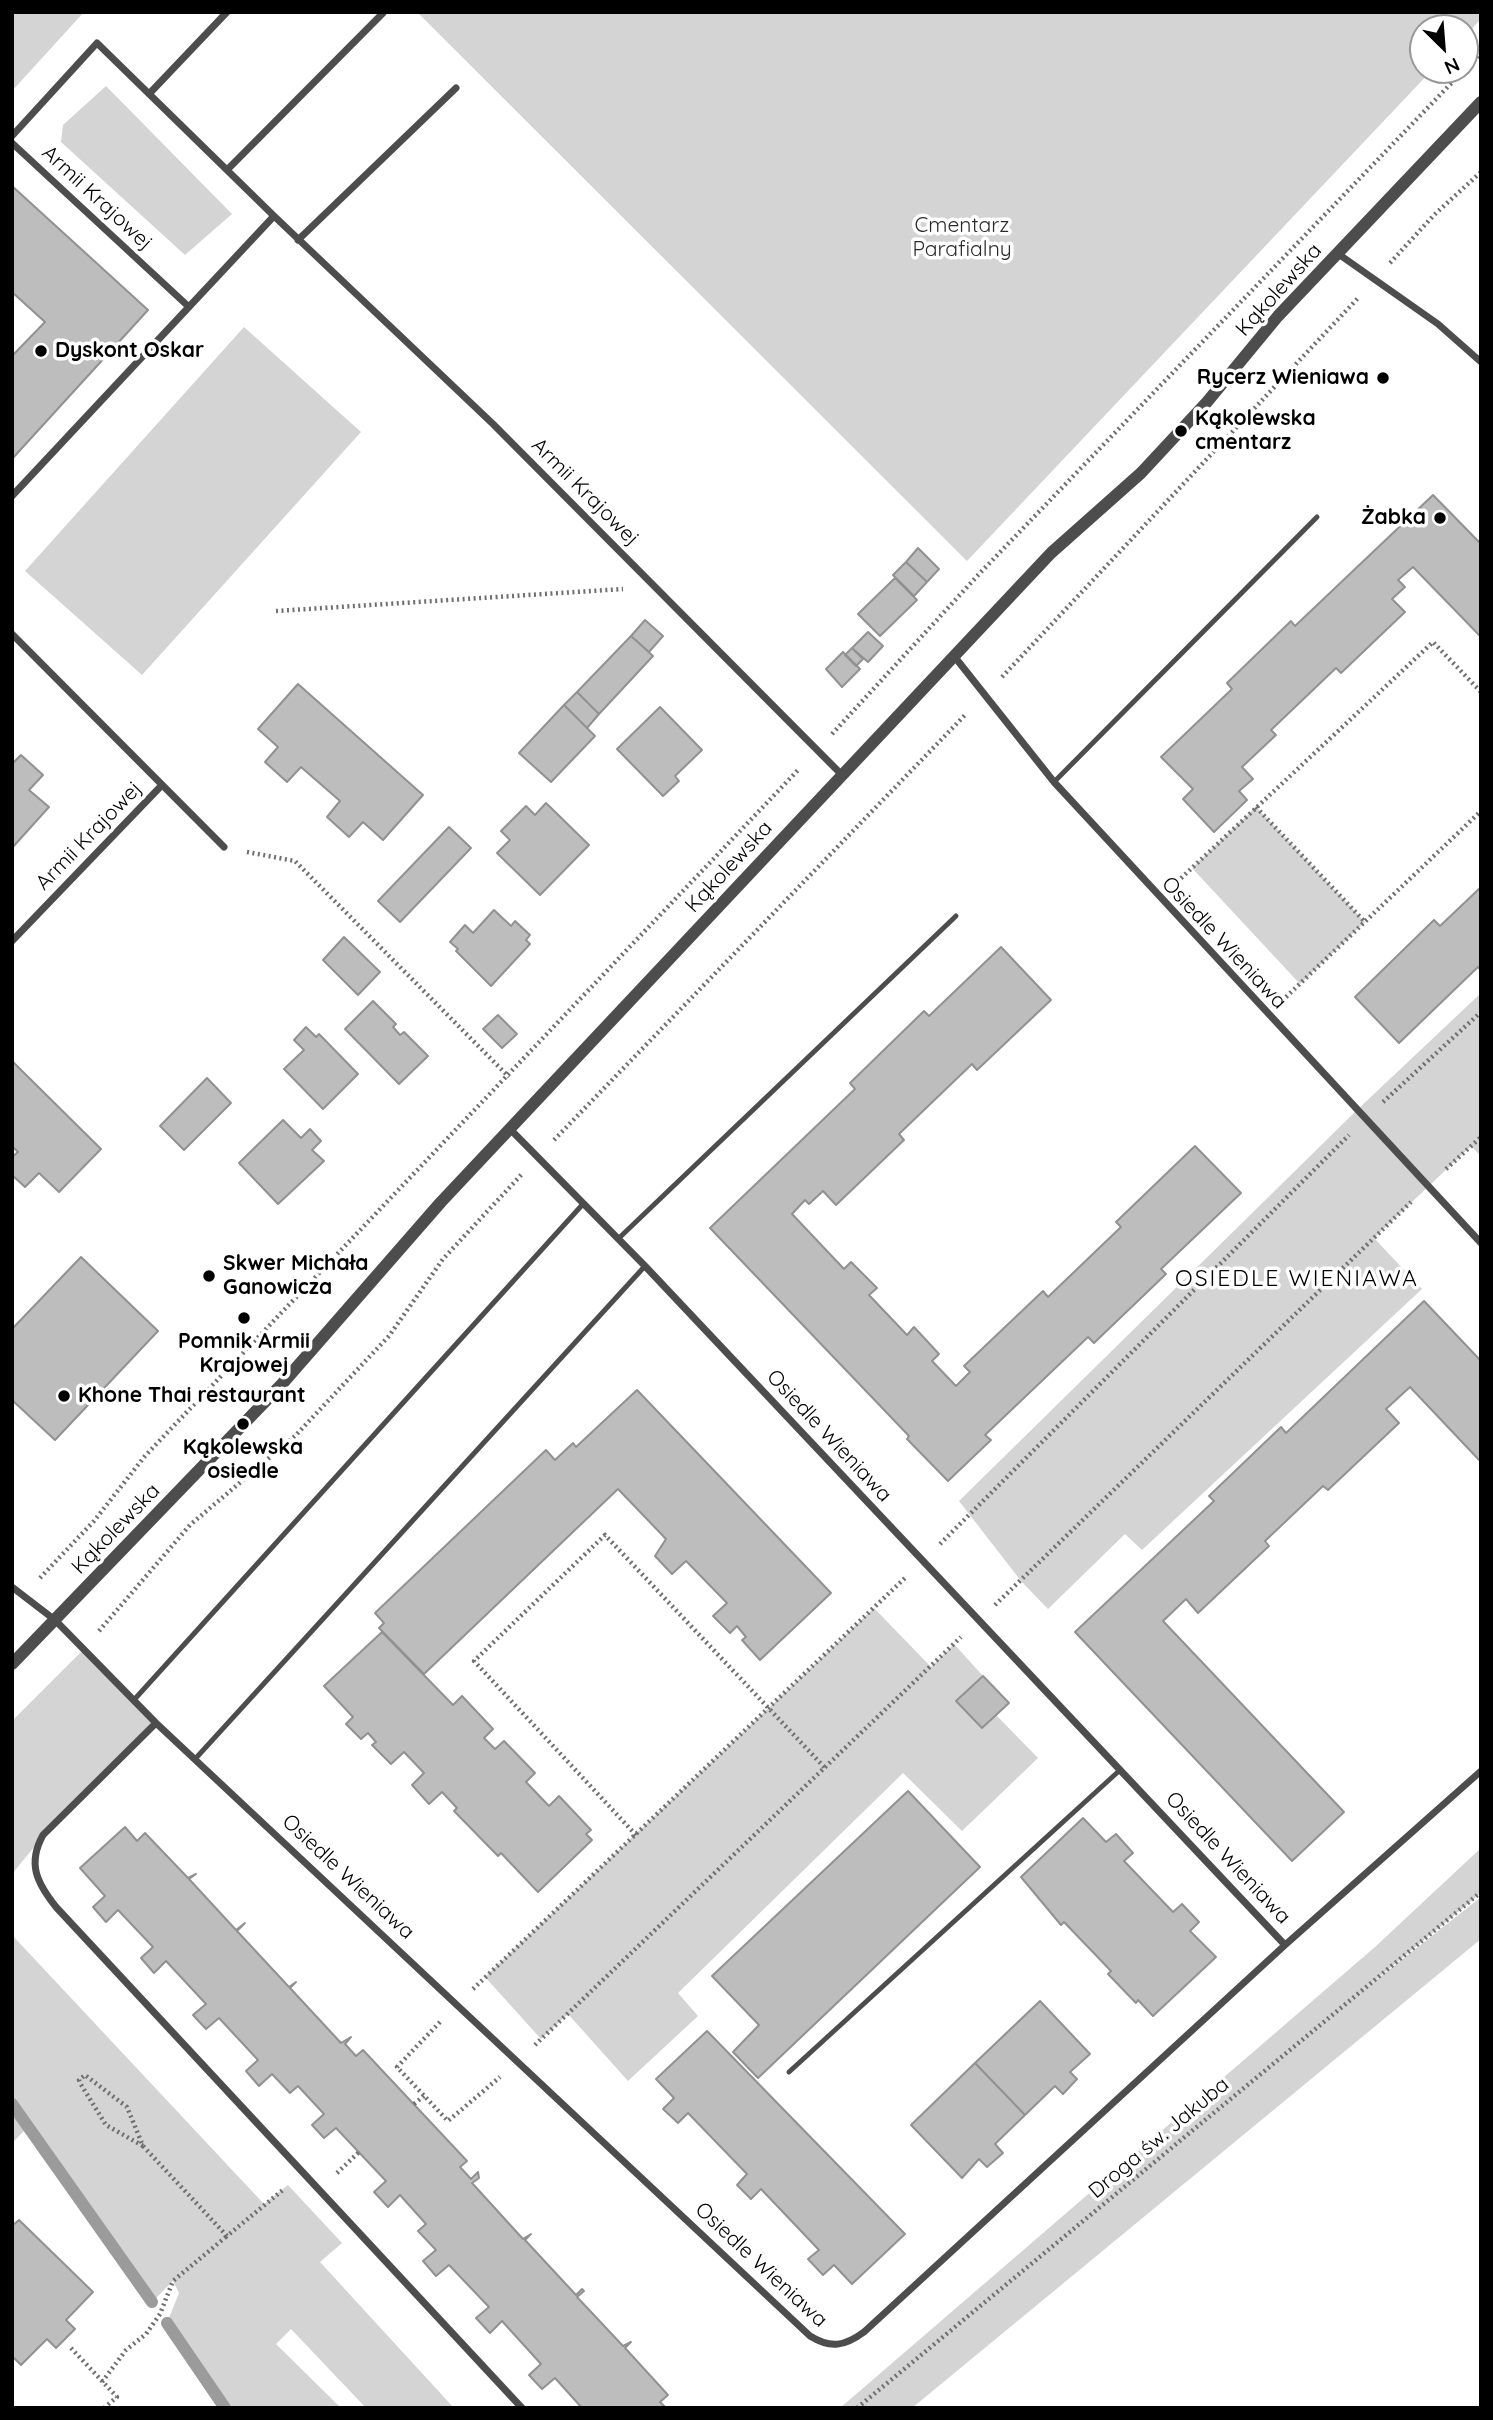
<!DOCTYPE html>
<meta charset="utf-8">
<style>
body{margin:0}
#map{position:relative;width:1493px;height:2420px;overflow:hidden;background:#fff;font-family:Quicksand,sans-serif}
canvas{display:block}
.frame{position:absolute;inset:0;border:14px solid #000;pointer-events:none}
.north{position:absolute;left:1409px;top:14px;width:70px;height:70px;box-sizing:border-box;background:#fff;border:2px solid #999;border-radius:50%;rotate:155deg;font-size:19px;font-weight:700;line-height:28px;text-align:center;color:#000}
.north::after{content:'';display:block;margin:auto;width:24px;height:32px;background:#000;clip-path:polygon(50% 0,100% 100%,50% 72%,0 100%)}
</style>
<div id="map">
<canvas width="1493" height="2420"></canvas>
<div class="frame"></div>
<div class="north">N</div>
</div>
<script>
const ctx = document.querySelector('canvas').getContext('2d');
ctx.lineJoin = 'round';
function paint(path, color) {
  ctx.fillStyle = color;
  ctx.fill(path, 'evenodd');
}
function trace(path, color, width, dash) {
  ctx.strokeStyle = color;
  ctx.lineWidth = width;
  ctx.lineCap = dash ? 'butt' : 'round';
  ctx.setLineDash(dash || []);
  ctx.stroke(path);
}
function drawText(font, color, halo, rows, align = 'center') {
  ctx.font = font + ' Quicksand,sans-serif';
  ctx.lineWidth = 7;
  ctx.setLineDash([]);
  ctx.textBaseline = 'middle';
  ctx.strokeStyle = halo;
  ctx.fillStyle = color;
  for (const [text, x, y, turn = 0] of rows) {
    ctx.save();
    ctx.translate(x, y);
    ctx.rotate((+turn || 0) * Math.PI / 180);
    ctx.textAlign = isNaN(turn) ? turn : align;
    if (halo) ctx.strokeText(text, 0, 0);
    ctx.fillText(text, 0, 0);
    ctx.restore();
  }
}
paint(new Path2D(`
 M 12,12 L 84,12 L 12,91 Z
 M 417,12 L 1481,12 L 1481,19 L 1465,36 L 1465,28 L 1423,28 L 1423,70 L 1432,70 L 967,561 Z
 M 106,86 L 232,214 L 185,255 L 61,142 L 63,125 Z
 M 244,327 L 361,432 L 142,675 L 25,571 Z
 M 1256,807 L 1365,922 L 1300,984 L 1192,868 Z
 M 1481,993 L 1481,1156 L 1471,1146 L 1374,1238 L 1422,1289 L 1142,1550 L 1125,1534 L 1048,1609 L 1021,1581 L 959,1501 L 1357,1110 Z
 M 874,1608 L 931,1667 L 954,1644 L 983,1676 L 957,1701 L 981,1728 L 996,1715 L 1038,1758 L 962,1831 L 903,1773 L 678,1993 L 698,2016 L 628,2081 L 568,2014 L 541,2039 L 485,1977 Z
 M 83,1650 L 156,1723 L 44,1835 L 12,1874 L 12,1721 Z
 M 1481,1848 L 1481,1893 L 1356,1996 L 1481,1897 L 1481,1939 L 912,2408 L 840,2408 L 1375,1947 Z
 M 12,1935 L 264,2204 L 288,2185 L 342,2243 L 320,2262 L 454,2408 L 366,2408 L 291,2329 L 276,2344 L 341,2408 L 225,2408 L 167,2323 L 179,2293 L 173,2281 L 152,2302 L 28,2127 L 12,2143 Z`), '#d4d4d4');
trace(new Path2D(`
 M 12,2104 L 152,2302
 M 167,2323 L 225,2408`), '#9b9b9b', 12);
const building = new Path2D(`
 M 12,186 L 148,310 L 12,459 L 12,356 L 45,322 L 12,292 Z
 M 1433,495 L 1481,544 L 1481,637 L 1413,567 L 1398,580 L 1405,587 L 1392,599 L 1405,612 L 1341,673 L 1336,668 L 1271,730 L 1276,735 L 1242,767 L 1253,779 L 1239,791 L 1247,800 L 1214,832 L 1183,799 L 1193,789 L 1161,757 L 1232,689 L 1227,683 L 1291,621 L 1295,626 Z
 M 918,548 L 939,569 L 927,582 L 906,562 Z
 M 906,562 L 927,582 L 914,596 L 893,575 Z
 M 895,578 L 917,600 L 880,636 L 858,614 Z
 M 645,620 L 663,636 L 649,652 L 631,636 Z
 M 868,632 L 883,646 L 868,662 L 852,648 Z
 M 631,636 L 653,656 L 599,714 L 577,692 Z
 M 852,648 L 863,659 L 856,666 L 845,655 Z
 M 843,652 L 860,669 L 842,687 L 826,669 Z
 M 298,684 L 423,795 L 383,840 L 363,822 L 349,837 L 327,817 L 340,801 L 301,767 L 287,782 L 265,762 L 278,747 L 258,729 Z
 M 577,692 L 599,714 L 587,728 L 564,705 Z
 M 564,705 L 595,736 L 551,782 L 519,753 Z
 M 660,707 L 702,750 L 675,776 L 679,781 L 663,796 L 617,749 Z
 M 21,755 L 43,775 L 29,790 L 49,807 L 12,848 L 12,764 Z
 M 546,803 L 589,845 L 540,895 L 497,853 L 510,840 L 501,831 L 526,806 L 535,815 Z
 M 449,827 L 471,848 L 400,922 L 378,901 Z
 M 1481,887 L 1481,970 L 1478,967 L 1399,1043 L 1355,997 L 1434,920 L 1440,926 Z
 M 494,910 L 511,926 L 515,921 L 530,935 L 526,940 L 530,944 L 491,986 L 456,951 L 458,949 L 450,942 L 465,925 L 473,933 Z
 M 344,937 L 380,972 L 358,995 L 323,960 Z
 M 1001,947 L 1051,1000 L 977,1070 L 972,1064 L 899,1134 L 904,1140 L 836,1205 L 823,1191 L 809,1204 L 805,1200 L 792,1214 L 844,1269 L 851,1262 L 877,1288 L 869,1295 L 907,1335 L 914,1327 L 939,1354 L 932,1361 L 956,1386 L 970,1372 L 964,1366 L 1043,1291 L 1048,1297 L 1121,1227 L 1116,1222 L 1195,1146 L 1241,1193 L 1161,1269 L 1166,1274 L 1094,1343 L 1088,1337 L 985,1435 L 991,1440 L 948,1481 L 907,1439 L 909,1436 L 710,1228 L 855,1089 L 850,1083 L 924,1011 L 929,1016 Z
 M 373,1001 L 396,1024 L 393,1027 L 400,1035 L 404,1032 L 428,1056 L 399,1084 L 345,1029 Z
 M 498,1015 L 517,1034 L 502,1048 L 483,1029 Z
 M 306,1027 L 316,1037 L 319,1034 L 358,1074 L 323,1109 L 284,1069 L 304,1050 L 294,1040 Z
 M 12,1061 L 101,1149 L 59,1192 L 39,1173 L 25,1187 L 12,1175 L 12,1157 L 18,1152 L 12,1146 Z
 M 207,1078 L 231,1103 L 184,1150 L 160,1126 Z
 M 283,1120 L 301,1138 L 310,1129 L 321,1141 L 312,1150 L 324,1161 L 278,1204 L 239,1163 Z
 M 81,1257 L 158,1331 L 55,1440 L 12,1400 L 12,1329 Z
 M 1424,1301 L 1481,1361 L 1481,1462 L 1410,1387 L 1386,1409 L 1399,1423 L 1328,1490 L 1323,1486 L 1265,1541 L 1269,1546 L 1198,1613 L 1186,1599 L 1163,1621 L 1344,1812 L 1292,1861 L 1075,1632 L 1214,1501 L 1209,1496 L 1281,1427 L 1286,1433 Z
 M 637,1390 L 831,1593 L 760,1660 L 742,1640 L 746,1637 L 737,1626 L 730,1633 L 713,1616 L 727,1603 L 686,1561 L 672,1574 L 655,1556 L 666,1539 L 618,1489 L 424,1674 L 379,1628 L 384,1623 L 375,1613 L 546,1450 L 555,1460 L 573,1443 L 576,1447 Z
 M 382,1632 L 453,1705 L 462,1696 L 493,1729 L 484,1738 L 495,1749 L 504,1741 L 535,1773 L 526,1782 L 549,1806 L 559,1796 L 591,1830 L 586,1834 L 592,1840 L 538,1892 L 501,1853 L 498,1856 L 454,1811 L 457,1808 L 442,1792 L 429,1804 L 412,1785 L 424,1773 L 404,1752 L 391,1764 L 372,1745 L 376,1742 L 368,1733 L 361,1739 L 346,1724 L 353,1717 L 324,1686 Z
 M 983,1676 L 1009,1703 L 982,1728 L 956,1701 Z
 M 908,1791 L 980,1867 L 758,2078 L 733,2052 L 759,2025 L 712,1976 Z
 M 1083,1818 L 1106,1842 L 1116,1834 L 1133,1853 L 1124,1861 L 1173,1912 L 1182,1904 L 1199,1922 L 1190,1931 L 1216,1957 L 1153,2016 L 1138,2000 L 1136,2003 L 1108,1974 L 1111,1971 L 1064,1922 L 1061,1925 L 1021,1877 Z
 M 125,1827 L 137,1841 L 145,1833 L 188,1878 L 196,1874 L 189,1879 L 236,1930 L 245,1923 L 237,1931 L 289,1987 L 296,1982 L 290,1988 L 341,2043 L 351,2037 L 345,2044 L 356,2056 L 363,2050 L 467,2161 L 460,2167 L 471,2179 L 478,2172 L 479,2178 L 472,2183 L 523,2239 L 531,2234 L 525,2240 L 576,2295 L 582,2289 L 584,2291 L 577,2297 L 623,2346 L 631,2342 L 625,2348 L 668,2395 L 660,2402 L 666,2408 L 582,2408 L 555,2378 L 542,2389 L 529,2375 L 541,2364 L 502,2321 L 490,2333 L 476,2318 L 489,2307 L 449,2265 L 436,2276 L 423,2261 L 436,2250 L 418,2231 L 426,2224 L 400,2195 L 388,2207 L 374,2192 L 386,2181 L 336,2128 L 324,2138 L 312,2125 L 324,2114 L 298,2086 L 290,2093 L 272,2074 L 259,2086 L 246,2071 L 258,2060 L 219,2018 L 206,2029 L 193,2015 L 206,2004 L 166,1961 L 154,1973 L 141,1958 L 153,1947 L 118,1910 L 106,1922 L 93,1907 L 105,1896 L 80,1868 Z
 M 1040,2001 L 1090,2054 L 1070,2072 L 1077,2079 L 1063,2094 L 1055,2086 L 1025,2115 L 975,2063 Z
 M 707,2031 L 905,2234 L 852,2284 L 834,2265 L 823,2275 L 808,2259 L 819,2250 L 761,2189 L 751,2199 L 737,2185 L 747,2174 L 688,2113 L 678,2123 L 663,2109 L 674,2098 L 656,2079 Z
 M 975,2063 L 1025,2115 L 995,2144 L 1003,2153 L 987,2167 L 979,2159 L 962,2178 L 911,2125 Z
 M 19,2220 L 93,2292 L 66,2320 L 75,2329 L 56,2348 L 47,2339 L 21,2365 L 12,2356 L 12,2226 Z`);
paint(building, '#bdbdbd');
trace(building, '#919191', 2);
trace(new Path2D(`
 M 1465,69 L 1481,53
 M 1390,263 L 1434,215 L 1481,172
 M 276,611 L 623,589
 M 1002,677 L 1358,298
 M 832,734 L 980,573 L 1464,70
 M 1256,807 L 1365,922
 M 247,852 L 295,861 L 509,1077
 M 1177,882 L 1433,642 L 1481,692
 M 1286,997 L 1481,811
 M 1383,1102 L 1481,1012
 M 554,1140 L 967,713
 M 1446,1169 L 1481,1137
 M 940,1544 L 1349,1135
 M 40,1578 L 94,1521 L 145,1456 L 800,768
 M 995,1605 L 1411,1202
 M 99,1631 L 190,1525 L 295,1436 L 389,1336 L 443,1259 L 522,1174
 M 636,1835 L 474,1661 L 605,1535 L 825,1768
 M 473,1989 L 906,1577
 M 440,2022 L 397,2067 L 448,2121 L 500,2077
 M 535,2045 L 961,1637
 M 414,2104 L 424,2096
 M 143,2146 L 106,2125 L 80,2083 L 79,2080 L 85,2075 L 127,2107 L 143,2146 L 227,2236 L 284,2189
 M 337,2173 L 359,2152
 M 71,2348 L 117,2397 L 104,2408
 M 102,2382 L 126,2350 L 146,2334 L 160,2314 L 173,2281 L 227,2236
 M 857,2408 L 1481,1892`), '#6f6f6f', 4.5, [2, 3.5]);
trace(new Path2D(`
 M 1054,782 L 1317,517
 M 618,1239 L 956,916
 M 133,1701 L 583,1204
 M 196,1758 L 645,1266
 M 789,2072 L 1120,1770`), '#4d4d4d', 5);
trace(new Path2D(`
 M 149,94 L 227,12
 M 12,136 L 97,43 L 274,216
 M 12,143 L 189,307
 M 227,170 L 383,13
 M 298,240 L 456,88
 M 1337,253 L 1438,324 L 1481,362
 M 12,496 L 274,216 L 493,424 L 842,775
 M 12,634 L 224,847
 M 954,656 L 1054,782 L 1481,1243
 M 12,941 L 162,785
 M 510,1129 L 645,1266 L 1285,1945
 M 12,1587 L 55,1620 L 156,1723 L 810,2336 C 831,2349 845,2346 864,2332 L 1285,1945 L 1481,1771
 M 156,1723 L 43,1835 C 27,1864 37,1883 56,1907 L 522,2408`), '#4d4d4d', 7);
trace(new Path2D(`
 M 12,1664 L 282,1384 L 441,1202 L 1051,553 L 1141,473 L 1207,402 L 1278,316 L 1481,102`), '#4d4d4d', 12);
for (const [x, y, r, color] of [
 [41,351,7,"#000"],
 [1383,378,7,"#000"],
 [1181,431,7,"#000"],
 [1440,518,7,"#000"],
 [209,1276,7,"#000"],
 [244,1318,7,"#000"],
 [64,1396,7,"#000"],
 [243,1424,7,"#000"]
]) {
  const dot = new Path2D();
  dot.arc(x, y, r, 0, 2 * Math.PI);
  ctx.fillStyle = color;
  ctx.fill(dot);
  trace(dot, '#fff', 2.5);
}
drawText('21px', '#000', '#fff', [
 ["Armii Krajowej",97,198,43],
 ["Kąkolewska",1279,290,-48],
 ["Armii Krajowej",585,492,45],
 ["Armii Krajowej",89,836,-46],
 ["Kąkolewska",729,867,-47],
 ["Osiedle Wieniawa",1224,943,47],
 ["Osiedle Wieniawa",829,1436,47],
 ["Kąkolewska",116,1529,-46],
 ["Osiedle Wieniawa",1228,1858,47],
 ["Osiedle Wieniawa",348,1877,43],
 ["Droga św. Jakuba",1159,2138,-40],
 ["Osiedle Wieniawa",761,2265,43]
]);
drawText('21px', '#2b2b2b', '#fff', [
 ["Cmentarz",962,226],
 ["Parafialny",962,250]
]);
drawText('bold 21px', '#000', '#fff', [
 ["Dyskont Oskar",55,351],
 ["Rycerz Wieniawa",1369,378,"right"],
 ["Kąkolewska",1195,419],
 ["cmentarz",1195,443],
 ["Żabka",1426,518,"right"],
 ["Skwer Michała",223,1264],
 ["Ganowicza",223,1288],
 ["Pomnik Armii",244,1342,"center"],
 ["Krajowej",244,1366,"center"],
 ["Khone Thai restaurant",78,1396],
 ["Kąkolewska",243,1448,"center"],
 ["osiedle",243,1472,"center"]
], 'left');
ctx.letterSpacing = '2px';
drawText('23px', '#000', '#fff', [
 ["OSIEDLE WIENIAWA",1297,1279]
]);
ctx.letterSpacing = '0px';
</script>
